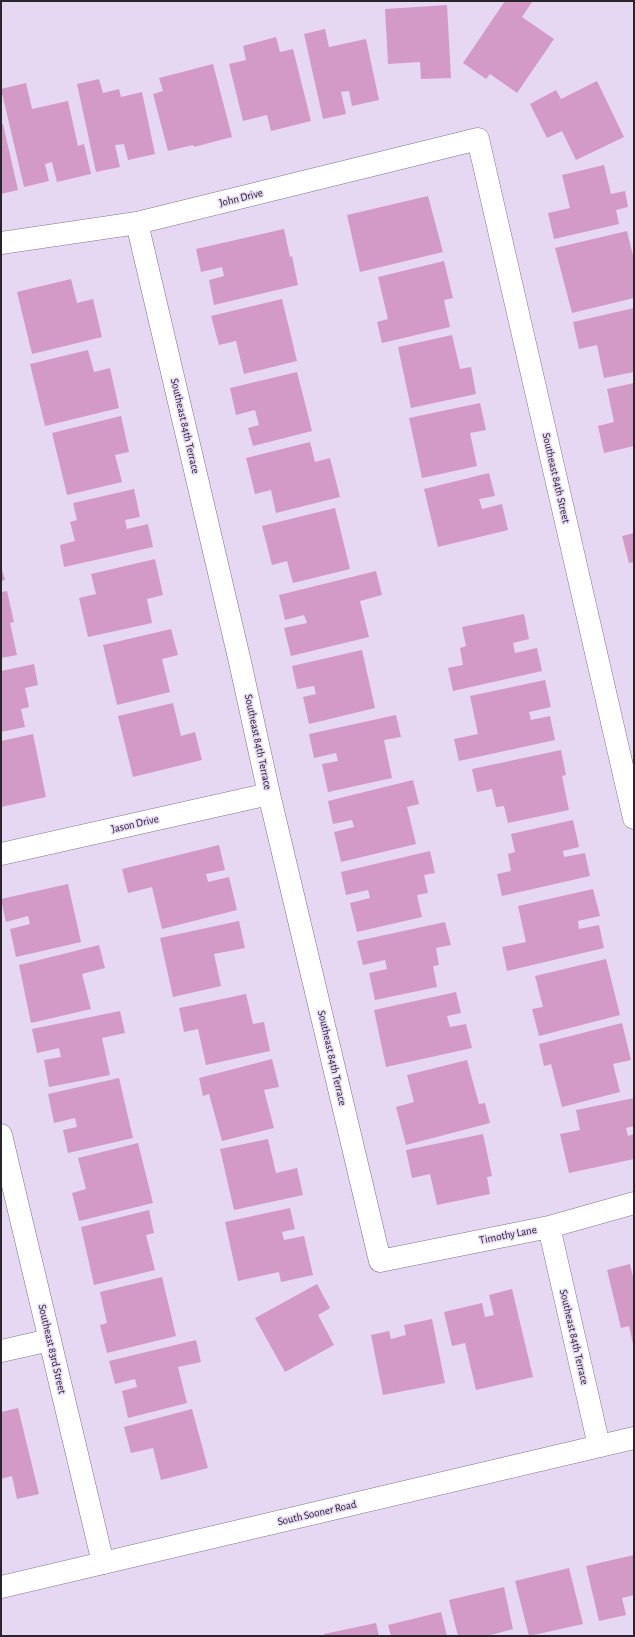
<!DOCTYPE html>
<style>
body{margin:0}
#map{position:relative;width:635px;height:1637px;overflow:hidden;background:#e6d7f3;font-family:"Alegreya Sans",sans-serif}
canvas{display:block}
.frame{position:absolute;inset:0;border:2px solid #29242e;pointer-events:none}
</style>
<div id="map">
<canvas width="635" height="1637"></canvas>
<div class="frame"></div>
</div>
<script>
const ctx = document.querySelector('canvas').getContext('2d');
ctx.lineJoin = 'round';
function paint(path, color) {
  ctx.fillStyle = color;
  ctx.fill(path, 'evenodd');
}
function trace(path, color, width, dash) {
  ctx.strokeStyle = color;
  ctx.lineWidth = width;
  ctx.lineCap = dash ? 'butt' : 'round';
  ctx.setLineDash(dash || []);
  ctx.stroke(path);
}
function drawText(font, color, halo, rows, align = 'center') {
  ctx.font = font + ' "Alegreya Sans",sans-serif';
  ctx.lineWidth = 3;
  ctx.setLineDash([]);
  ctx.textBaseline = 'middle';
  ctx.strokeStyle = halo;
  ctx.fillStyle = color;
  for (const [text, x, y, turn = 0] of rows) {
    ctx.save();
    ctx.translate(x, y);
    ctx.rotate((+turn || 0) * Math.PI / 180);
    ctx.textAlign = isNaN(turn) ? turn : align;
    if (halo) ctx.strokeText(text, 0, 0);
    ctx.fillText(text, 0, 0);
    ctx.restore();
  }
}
paint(new Path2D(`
 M 505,1 L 532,2 L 522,17 L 554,39 L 517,93 L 490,74 L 486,79 L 463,63 Z
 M 447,5 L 451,78 L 421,79 L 420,62 L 388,64 L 385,9 Z
 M 325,29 L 329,47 L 366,39 L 379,100 L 352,106 L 349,91 L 341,92 L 346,114 L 323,119 L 304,34 Z
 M 276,37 L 280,52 L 293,49 L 311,121 L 271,131 L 267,115 L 243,121 L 229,64 L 246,60 L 243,46 Z
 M 213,64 L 232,137 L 194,147 L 193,145 L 168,151 L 153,94 L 163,91 L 159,78 Z
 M 99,79 L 103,93 L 119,89 L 121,97 L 142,92 L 155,154 L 128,160 L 124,144 L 115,145 L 120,167 L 96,172 L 77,84 Z
 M 597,81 L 624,137 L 576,160 L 562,131 L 547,138 L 530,104 L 556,90 L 561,99 Z
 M 26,83 L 32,109 L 68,101 L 78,146 L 84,144 L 91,174 L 57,182 L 52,162 L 45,164 L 49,181 L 24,187 L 1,89 Z
 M 1,124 L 3,124 L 18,190 L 1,194 Z
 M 604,165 L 611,194 L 625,191 L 628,207 L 616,210 L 619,224 L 554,239 L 548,213 L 570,208 L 562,175 Z
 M 428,196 L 443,252 L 360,272 L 347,215 Z
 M 284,229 L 290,257 L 292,256 L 298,285 L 214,305 L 209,280 L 224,276 L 222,267 L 201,272 L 196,249 Z
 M 627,231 L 634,260 L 634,298 L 572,313 L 555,248 Z
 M 444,261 L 453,298 L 444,300 L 450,327 L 382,343 L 377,322 L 388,319 L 378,277 Z
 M 71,279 L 77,303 L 93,299 L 102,337 L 32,354 L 17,292 Z
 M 282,299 L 297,361 L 244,374 L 236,341 L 219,345 L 211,316 Z
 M 634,308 L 634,372 L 604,378 L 597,345 L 579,349 L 573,322 Z
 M 452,335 L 460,369 L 471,367 L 476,394 L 411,408 L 398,347 Z
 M 88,350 L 94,372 L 110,368 L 119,408 L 45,426 L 30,364 Z
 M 297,372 L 312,431 L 253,446 L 248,428 L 259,425 L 255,410 L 236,415 L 230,388 Z
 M 634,383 L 634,446 L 604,453 L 598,426 L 614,422 L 607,389 Z
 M 480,403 L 486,430 L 470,433 L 477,466 L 422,478 L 409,418 Z
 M 121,416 L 129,452 L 115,455 L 122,482 L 67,495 L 52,433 Z
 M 310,442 L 315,462 L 330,458 L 340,497 L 276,513 L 271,490 L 255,494 L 246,458 Z
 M 489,473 L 495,496 L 479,499 L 482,509 L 502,504 L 508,530 L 438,547 L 424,489 Z
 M 134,489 L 140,517 L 125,520 L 127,529 L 148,524 L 153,547 L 64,567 L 60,545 L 75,541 L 70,522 L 77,520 L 73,503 Z
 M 335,508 L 350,569 L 293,583 L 287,561 L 272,565 L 262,526 Z
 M 634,533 L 634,562 L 629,563 L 622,536 Z
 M 155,559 L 163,595 L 147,599 L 152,623 L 88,637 L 79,598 L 96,594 L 91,574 Z
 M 1,566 L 5,580 L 1,581 Z
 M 376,571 L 382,595 L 360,601 L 369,637 L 291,656 L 284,628 L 307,623 L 304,615 L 285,620 L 279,595 Z
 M 7,591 L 14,622 L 10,623 L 17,655 L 1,658 L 1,592 Z
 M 524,614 L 529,639 L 513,643 L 515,653 L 537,648 L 542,671 L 453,691 L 448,668 L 463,665 L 460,648 L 466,646 L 462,627 Z
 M 171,629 L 178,655 L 162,659 L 170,692 L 117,705 L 103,645 Z
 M 362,650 L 375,708 L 309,724 L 303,697 L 316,694 L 314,686 L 297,689 L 292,666 Z
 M 34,664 L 38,685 L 25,688 L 29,707 L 21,709 L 25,727 L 1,732 L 1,671 Z
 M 545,680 L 551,707 L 529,712 L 531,720 L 550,716 L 555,740 L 459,761 L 454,739 L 478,734 L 470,696 Z
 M 173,703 L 181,736 L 195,732 L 202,760 L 133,777 L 118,716 Z
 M 396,715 L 401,737 L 384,740 L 392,778 L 328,792 L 322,764 L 338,761 L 336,753 L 314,758 L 309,734 Z
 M 33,734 L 46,797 L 1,807 L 1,741 Z
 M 561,750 L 566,775 L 562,776 L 569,810 L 508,823 L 504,806 L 496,807 L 492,789 L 477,792 L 472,769 Z
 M 413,780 L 419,804 L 407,807 L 416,844 L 341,862 L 334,832 L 354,827 L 352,820 L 333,824 L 328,801 Z
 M 573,820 L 579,847 L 563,851 L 564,857 L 585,853 L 590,876 L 502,896 L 497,874 L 511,871 L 508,854 L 515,852 L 511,834 Z
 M 219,845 L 225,870 L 206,874 L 208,882 L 229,877 L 237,910 L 162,929 L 152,887 L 128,893 L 122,869 Z
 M 430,851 L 435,873 L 424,875 L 428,893 L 417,895 L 422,917 L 357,932 L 350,903 L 370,898 L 368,890 L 346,895 L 341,872 Z
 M 68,884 L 81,942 L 16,957 L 10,929 L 30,924 L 28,916 L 6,922 L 1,899 Z
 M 593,889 L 600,916 L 578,921 L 579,929 L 599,925 L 604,948 L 507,971 L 502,947 L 526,942 L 518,906 Z
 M 239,921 L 245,948 L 214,954 L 221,986 L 173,997 L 160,938 Z
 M 445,922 L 451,945 L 436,948 L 439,965 L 433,966 L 437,987 L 375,1000 L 369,973 L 387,969 L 385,960 L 363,965 L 357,941 Z
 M 99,945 L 105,968 L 82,974 L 91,1009 L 31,1023 L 19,965 Z
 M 606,959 L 620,1015 L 539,1036 L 532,1009 L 543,1007 L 535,976 Z
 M 456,992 L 461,1013 L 447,1016 L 450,1027 L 466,1024 L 472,1048 L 386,1067 L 374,1010 Z
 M 246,994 L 253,1024 L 264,1022 L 270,1051 L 206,1065 L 198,1029 L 184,1032 L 179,1008 Z
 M 120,1011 L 125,1033 L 102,1038 L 110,1075 L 49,1087 L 44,1060 L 61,1057 L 59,1048 L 37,1053 L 32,1029 Z
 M 622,1023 L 631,1060 L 613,1064 L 620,1092 L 562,1107 L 551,1064 L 544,1066 L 539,1044 Z
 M 272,1059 L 279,1087 L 264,1090 L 274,1128 L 222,1141 L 209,1094 L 203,1096 L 199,1078 Z
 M 467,1060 L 479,1104 L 485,1103 L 490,1123 L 406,1145 L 396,1107 L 414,1102 L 407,1075 Z
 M 119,1078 L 133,1138 L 68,1153 L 63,1130 L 77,1127 L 75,1118 L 54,1123 L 48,1094 Z
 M 634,1098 L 634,1126 L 626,1128 L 628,1136 L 634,1134 L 634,1159 L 569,1173 L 560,1134 L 580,1130 L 576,1110 Z
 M 483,1134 L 492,1176 L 487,1177 L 490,1194 L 437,1205 L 430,1174 L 412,1178 L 406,1150 Z
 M 268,1139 L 276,1173 L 297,1168 L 303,1195 L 234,1210 L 220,1149 Z
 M 138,1143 L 153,1203 L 79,1221 L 72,1193 L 86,1189 L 78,1158 Z
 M 290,1208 L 295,1229 L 282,1232 L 284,1240 L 304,1236 L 313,1275 L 281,1282 L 279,1272 L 238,1281 L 225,1222 Z
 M 149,1210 L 154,1233 L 146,1235 L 155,1270 L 94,1285 L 81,1227 Z
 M 630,1264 L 634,1281 L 633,1344 L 629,1326 L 621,1328 L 607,1270 Z
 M 162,1277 L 176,1336 L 107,1353 L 100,1325 L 107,1323 L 100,1292 Z
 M 317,1284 L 330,1308 L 318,1315 L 334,1345 L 285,1372 L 255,1318 Z
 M 512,1289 L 533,1377 L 476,1390 L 465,1343 L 452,1346 L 444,1312 L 482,1303 L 485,1317 L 494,1315 L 489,1295 Z
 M 432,1319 L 445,1383 L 383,1395 L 371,1335 L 389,1331 L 391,1339 L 406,1335 L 404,1325 Z
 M 196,1340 L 201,1362 L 178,1367 L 187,1403 L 128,1418 L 122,1391 L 137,1387 L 135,1379 L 115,1384 L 109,1361 Z
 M 18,1408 L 39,1494 L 17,1499 L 12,1476 L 1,1479 L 1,1412 Z
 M 192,1409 L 208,1468 L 161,1480 L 153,1448 L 131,1453 L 124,1427 Z
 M 634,1555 L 634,1595 L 622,1598 L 626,1615 L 599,1621 L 586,1566 Z
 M 569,1568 L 583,1624 L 529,1636 L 515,1581 Z
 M 504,1587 L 513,1629 L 487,1636 L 458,1636 L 449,1600 Z
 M 441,1612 L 447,1636 L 391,1636 L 388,1625 Z
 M 376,1623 L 379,1636 L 324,1636 L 324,1634 Z`), '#d49ac7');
const minor = new Path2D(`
 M 137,223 L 240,662 L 269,794 L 380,1261 L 549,1227 L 634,1203
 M 1,243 L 137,223 L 478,139 L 634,818
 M 1,854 L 269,794
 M 1,1135 L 103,1563
 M 549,1227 L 599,1446
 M 1,1351 L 50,1340`);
const major = new Path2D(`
 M 1,1587 L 634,1438`);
trace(minor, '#82748d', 23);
trace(major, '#82748d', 23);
trace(minor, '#fff', 22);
trace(major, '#fff', 22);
drawText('11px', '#29242e', '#e6d7f3', [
 ["John Drive",241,198,-14],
 ["Southeast 84th Terrace",185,426,77],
 ["Southeast 84th Street",556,478,77],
 ["Southeast 84th Terrace",258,742,78],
 ["Jason Drive",135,824,-13],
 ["Southeast 84th Terrace",332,1058,77],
 ["Timothy Lane",508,1235,-11],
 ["Southeast 84th Terrace",574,1337,77],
 ["Southeast 83rd Street",52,1349,77],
 ["South Sooner Road",317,1513,-13]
]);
</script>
